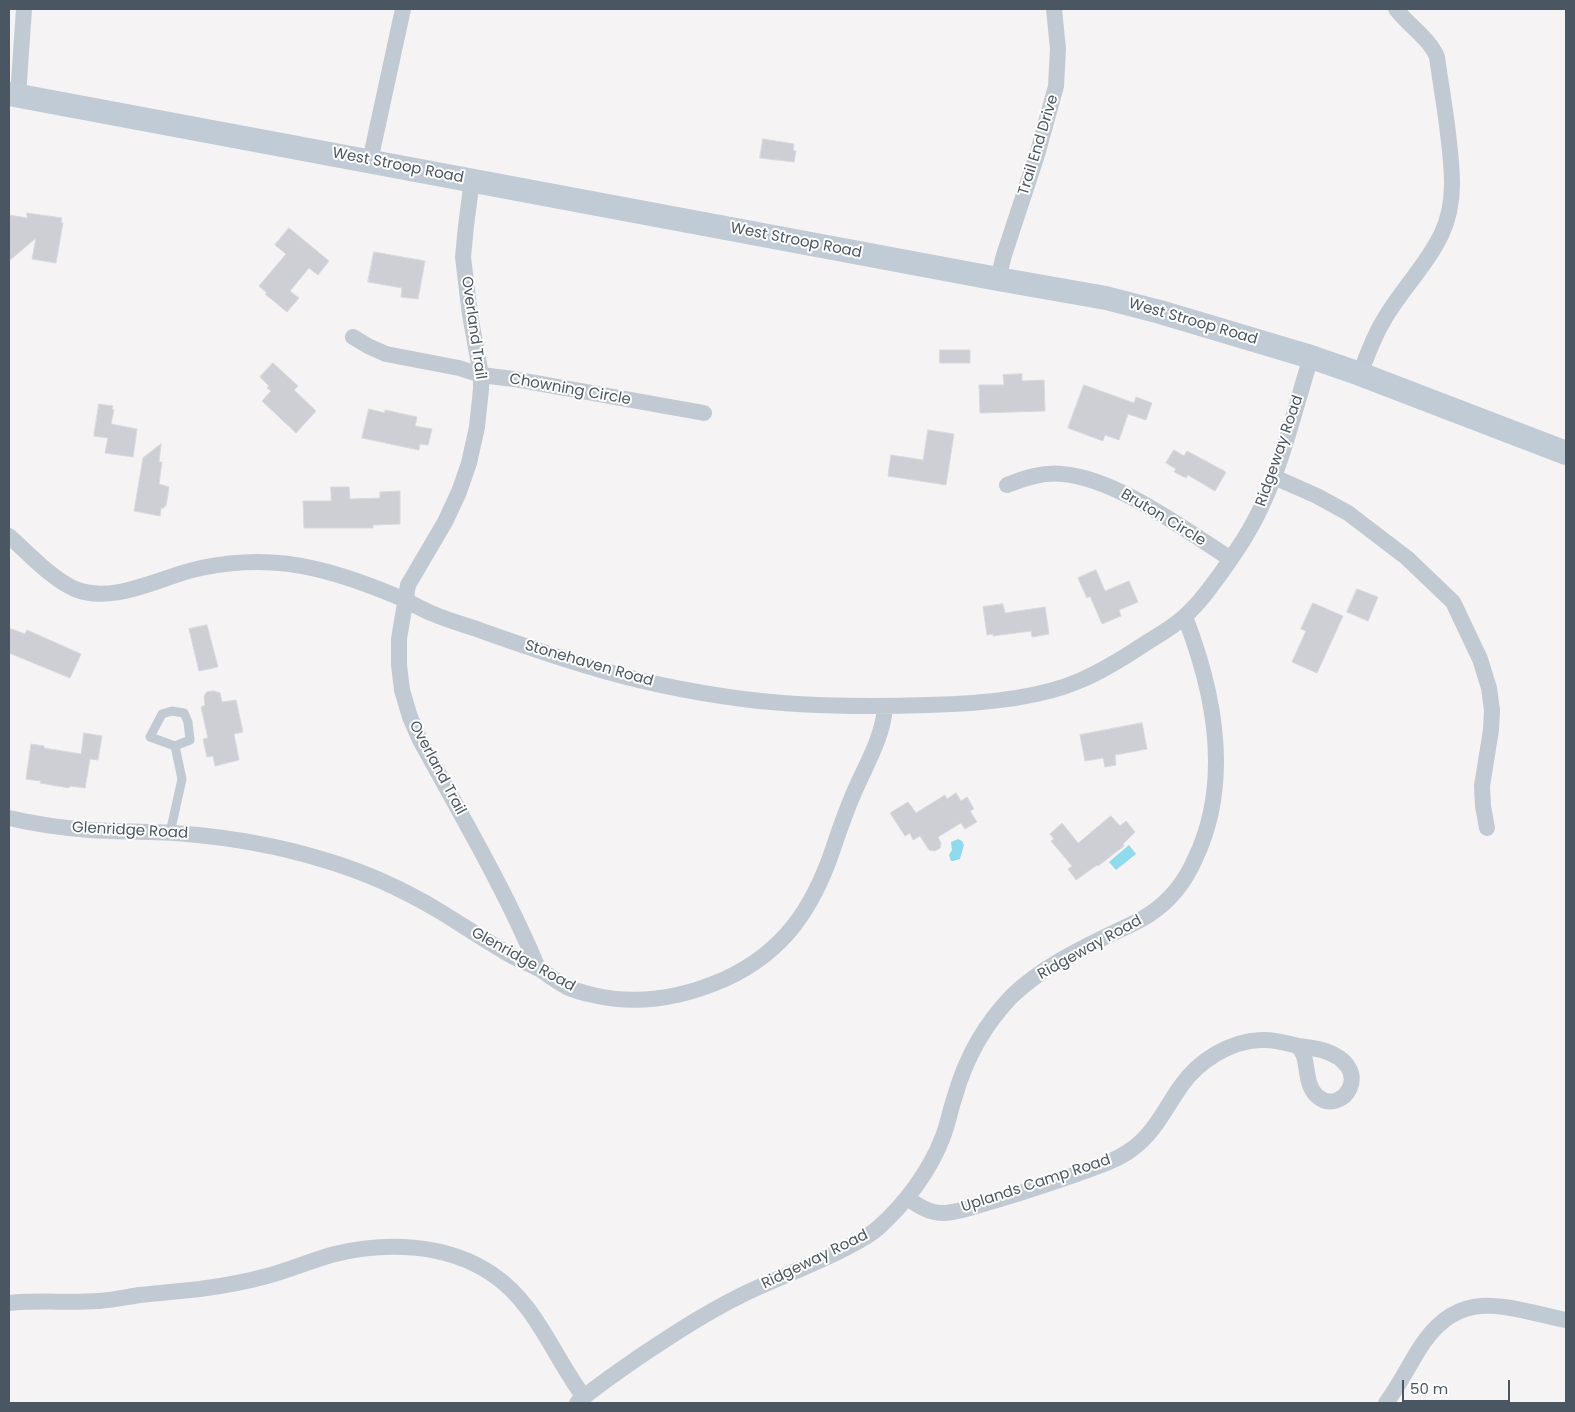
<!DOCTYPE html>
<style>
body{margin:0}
#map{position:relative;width:1575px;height:1412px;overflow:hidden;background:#f5f3f3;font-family:Poppins,sans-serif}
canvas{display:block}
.frame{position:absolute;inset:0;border:10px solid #4a5661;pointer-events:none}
.scale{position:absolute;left:1402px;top:1380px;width:108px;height:22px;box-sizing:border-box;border:2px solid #4a5661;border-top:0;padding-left:6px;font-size:15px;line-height:18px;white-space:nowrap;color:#4a5661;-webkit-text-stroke:4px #fff;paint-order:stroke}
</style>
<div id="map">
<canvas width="1575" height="1412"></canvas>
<div class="frame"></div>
<div class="scale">50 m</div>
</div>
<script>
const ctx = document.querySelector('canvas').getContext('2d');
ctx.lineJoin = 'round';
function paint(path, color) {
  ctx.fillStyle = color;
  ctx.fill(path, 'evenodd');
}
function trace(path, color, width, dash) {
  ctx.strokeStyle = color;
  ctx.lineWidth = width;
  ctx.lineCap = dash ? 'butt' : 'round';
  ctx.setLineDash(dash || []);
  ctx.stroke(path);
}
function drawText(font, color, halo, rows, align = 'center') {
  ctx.font = font + ' Poppins,sans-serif';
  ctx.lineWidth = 4;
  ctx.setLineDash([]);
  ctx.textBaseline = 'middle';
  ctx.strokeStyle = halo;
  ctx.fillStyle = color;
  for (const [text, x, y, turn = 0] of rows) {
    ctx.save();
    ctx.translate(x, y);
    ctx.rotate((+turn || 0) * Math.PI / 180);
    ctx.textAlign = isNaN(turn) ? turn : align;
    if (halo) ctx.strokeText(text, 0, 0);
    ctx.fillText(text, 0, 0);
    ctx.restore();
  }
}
paint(new Path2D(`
 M 958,839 L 962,841 L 964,845 L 960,859 L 953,861 L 951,861 L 949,855 L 952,850 L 951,842 Z
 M 1129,845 L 1136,854 L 1116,870 L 1109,862 Z`), '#90daee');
const building = new Path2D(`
 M 763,139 L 794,144 L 793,150 L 796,151 L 794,162 L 760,158 Z
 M 27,213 L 62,218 L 61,223 L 63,223 L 56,263 L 32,259 L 36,238 L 9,261 L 9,215 L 27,218 Z
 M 289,228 L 329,261 L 318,275 L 309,268 L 290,291 L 299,298 L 287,312 L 265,294 L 267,293 L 259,286 L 286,254 L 275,245 Z
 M 374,252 L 425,261 L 418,299 L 401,297 L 402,288 L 368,282 Z
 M 940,350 L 970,350 L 970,363 L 940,363 Z
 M 273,363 L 298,386 L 294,390 L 316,411 L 296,433 L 262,401 L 271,391 L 267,388 L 269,386 L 260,377 Z
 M 1022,374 L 1022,381 L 1044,380 L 1045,411 L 980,413 L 979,385 L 1004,385 L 1003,375 Z
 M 1084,385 L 1134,403 L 1136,397 L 1152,403 L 1146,420 L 1128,414 L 1119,440 L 1105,435 L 1103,441 L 1068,428 Z
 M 99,404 L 113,406 L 112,409 L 114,410 L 111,424 L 137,429 L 133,457 L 105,453 L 108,438 L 94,436 Z
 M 369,409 L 385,413 L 385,410 L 417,417 L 415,426 L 432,429 L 428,445 L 420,444 L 419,450 L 362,438 Z
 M 928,430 L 954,434 L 946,485 L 888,476 L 891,455 L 923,460 Z
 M 161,444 L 159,462 L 162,462 L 159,484 L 169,487 L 166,506 L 164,506 L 164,508 L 161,508 L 160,516 L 134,511 L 143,458 Z
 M 1174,450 L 1184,456 L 1187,451 L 1226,472 L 1215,491 L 1188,475 L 1186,478 L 1174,472 L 1176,469 L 1166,463 Z
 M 331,487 L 349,487 L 350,499 L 380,498 L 380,492 L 400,491 L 400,524 L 373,525 L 373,528 L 304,528 L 303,501 L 331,501 Z
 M 1096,570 L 1105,591 L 1129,581 L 1138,602 L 1119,610 L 1121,616 L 1102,624 L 1090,596 L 1087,598 L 1078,578 Z
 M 1357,589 L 1378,597 L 1368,621 L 1347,612 Z
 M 1313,603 L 1343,616 L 1317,673 L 1292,662 L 1306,631 L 1301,629 Z
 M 1003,604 L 1005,613 L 1045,607 L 1049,634 L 1032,637 L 1031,631 L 993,636 L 993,634 L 987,635 L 983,607 Z
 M 207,625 L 218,667 L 199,671 L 189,629 Z
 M 9,628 L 25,634 L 27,630 L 81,654 L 70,678 L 9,653 Z
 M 214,691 L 220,693 L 222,702 L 236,700 L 243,732 L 234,734 L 239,760 L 215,766 L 213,756 L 207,757 L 203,739 L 208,738 L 201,707 L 205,705 L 204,696 L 207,692 Z
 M 1142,723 L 1147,749 L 1115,755 L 1116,765 L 1105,767 L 1103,758 L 1085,761 L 1080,735 Z
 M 84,733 L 102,736 L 98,760 L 90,759 L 85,788 L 70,786 L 69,788 L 40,783 L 41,781 L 26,779 L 31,744 L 44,746 L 44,748 L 81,754 Z
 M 956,793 L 961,801 L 967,797 L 974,809 L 970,811 L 977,822 L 965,829 L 961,823 L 938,837 L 941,843 L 940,848 L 935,851 L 929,850 L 920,836 L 913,840 L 910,833 L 905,836 L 890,813 L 908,802 L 916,813 L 945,795 L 947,799 Z
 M 1111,816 L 1120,826 L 1126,821 L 1135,832 L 1123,844 L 1124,846 L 1098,866 L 1097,865 L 1076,880 L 1068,869 L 1072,866 L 1051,841 L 1054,839 L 1050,834 L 1062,823 L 1078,843 Z`);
paint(building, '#cdcfd5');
trace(building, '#d7d9de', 1);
trace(new Path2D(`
 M 170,833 L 182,779 L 175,746 L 190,740 L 188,722 L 184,713 L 172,711 L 162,714 L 150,737 L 175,746`), '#c1cad2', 9);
trace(new Path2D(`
 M 18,96 L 24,9
 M 370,161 L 403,9
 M 472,180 L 466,226 L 463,257 L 470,315 L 481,375 L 481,389 L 477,427 L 469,463 L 459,492 L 445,522 L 408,585 L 399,639 L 399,665 L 402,690 L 410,717 L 420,740 C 461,815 505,889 538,968
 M 998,279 L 1004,255 L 1037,155 L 1056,86 L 1058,49 L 1054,9
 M 353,337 L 368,346 L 386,354 L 459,368 L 481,375 L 514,379 L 704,413
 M 1360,374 C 1367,355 1374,336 1385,318 C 1402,289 1427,265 1442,233 C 1458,199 1451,161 1447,125 C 1444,102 1440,79 1437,57 C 1430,39 1408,25 1396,9
 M 1274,477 L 1317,496 L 1348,513 L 1407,558 L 1453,602 L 1480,659 L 1489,688 L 1492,710 L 1491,730 L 1482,786 L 1483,806 L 1487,828
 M 1007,485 C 1025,478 1043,472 1062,474 C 1116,478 1185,530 1231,559
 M 9,536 C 27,552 53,580 75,589 C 114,605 162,576 201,568 C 239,560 279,560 316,569 C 346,576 375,587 403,599 C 413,604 422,609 431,613 C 447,620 465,625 482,631 C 516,643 550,655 584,665 C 636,681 689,692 743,699 C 804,707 866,707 928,705 C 975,704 1035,700 1079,681 C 1103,671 1125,657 1146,643 C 1164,632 1181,622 1195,606 C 1204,597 1211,586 1219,576 C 1235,553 1252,529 1263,503 C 1284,457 1296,405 1311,357
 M 9,818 C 35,824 62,828 89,830 C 122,832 155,831 187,834 C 233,838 278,846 321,859 C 363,871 403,889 441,912 C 462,925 483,939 505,952 C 516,959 528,963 539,969 C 549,975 557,982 567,987 C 575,991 584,993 593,995 C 639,1006 682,998 725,979 C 784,952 813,908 833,849 C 840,828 847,808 856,788 C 868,761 883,736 885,707
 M 1298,1046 C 1306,1047 1314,1048 1322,1050 C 1378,1067 1342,1118 1317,1096 C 1306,1086 1308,1070 1304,1056 C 1303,1053 1300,1049 1298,1046 Z
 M 907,1198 C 917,1205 929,1213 942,1213 C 958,1213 975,1206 990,1202 C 1019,1194 1048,1184 1077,1174 C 1096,1167 1116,1161 1132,1149 C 1154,1134 1166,1107 1181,1086 C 1198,1061 1230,1041 1261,1040 C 1274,1039 1286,1043 1298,1046
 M 9,1303 C 39,1300 69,1303 99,1301 C 113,1300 127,1297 140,1295 C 160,1293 181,1291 200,1289 C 223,1286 245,1282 267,1276 C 290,1270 312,1260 335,1254 C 386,1241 448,1244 492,1274 C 536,1303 553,1356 584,1397
 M 577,1403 C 596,1386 618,1372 639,1357 C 678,1331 716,1306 759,1287 C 786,1275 813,1264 840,1251 C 853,1244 867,1238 878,1228 C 905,1204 929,1172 942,1139 C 948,1125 950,1110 955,1096 C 966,1057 984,1025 1012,996 C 1040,969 1076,951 1111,934 C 1124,928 1138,922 1150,914 C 1171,900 1185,882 1195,859 C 1232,782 1215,694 1185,617
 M 1386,1403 C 1398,1387 1407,1369 1418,1351 C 1458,1285 1503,1307 1566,1320`), '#c1cad2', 16);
trace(new Path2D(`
 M 9,94 L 998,279 L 1106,298 L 1160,312 L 1311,357 L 1360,374 L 1566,453`), '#c1cbd6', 24);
drawText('15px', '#4a5661', '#fff', [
 ["Trail End Drive",1039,145,-73],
 ["West Stroop Road",398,166,11],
 ["West Stroop Road",796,241,11],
 ["West Stroop Road",1193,322,16],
 ["Overland Trail",473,328,82],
 ["Chowning Circle",570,390,10],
 ["Ridgeway Road",1280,451,-71],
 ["Bruton Circle",1163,518,31],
 ["Stonehaven Road",589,664,16],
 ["Overland Trail",437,768,62],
 ["Glenridge Road",130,831,3],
 ["Ridgeway Road",1090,948,-29],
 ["Glenridge Road",523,960,29],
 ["Uplands Camp Road",1036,1184,-18],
 ["Ridgeway Road",815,1260,-26]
]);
</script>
